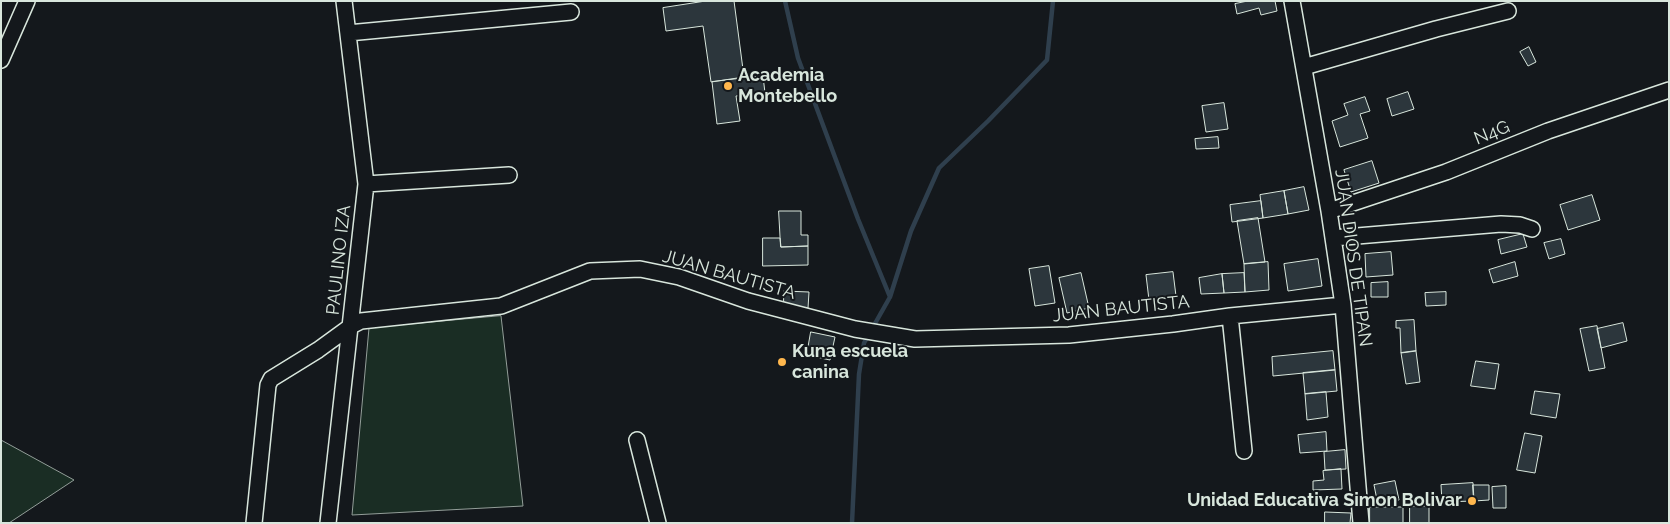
<!DOCTYPE html>
<style>
body{margin:0}
#map{position:relative;width:1670px;height:524px;overflow:hidden;background:#14181c;font-family:Raleway,sans-serif}
canvas{display:block}
.frame{position:absolute;inset:0;border:2px solid #d8e6dc;pointer-events:none}
</style>
<div id="map">
<canvas width="1670" height="524"></canvas>
<div class="frame"></div>
</div>
<script>
const ctx = document.querySelector('canvas').getContext('2d');
ctx.lineJoin = 'round';
function paint(path, color) {
  ctx.fillStyle = color;
  ctx.fill(path, 'evenodd');
}
function trace(path, color, width, dash) {
  ctx.strokeStyle = color;
  ctx.lineWidth = width;
  ctx.lineCap = dash ? 'butt' : 'round';
  ctx.setLineDash(dash || []);
  ctx.stroke(path);
}
function drawText(font, color, halo, rows, align = 'center') {
  ctx.font = font + ' Raleway,sans-serif';
  ctx.lineWidth = 4;
  ctx.setLineDash([]);
  ctx.textBaseline = 'middle';
  ctx.strokeStyle = halo;
  ctx.fillStyle = color;
  for (const [text, x, y, turn = 0] of rows) {
    ctx.save();
    ctx.translate(x, y);
    ctx.rotate((+turn || 0) * Math.PI / 180);
    ctx.textAlign = isNaN(turn) ? turn : align;
    if (halo) ctx.strokeText(text, 0, 0);
    ctx.fillText(text, 0, 0);
    ctx.restore();
  }
}
const green = new Path2D(`
 M 501,316 L 523,506 L 352,515 L 369,328 Z
 M 1,440 L 74,480 L 9,523 L 1,523 Z`);
paint(green, '#1a2d24');
trace(green, '#939e99', 1);
trace(new Path2D(`
 M 785,1 L 798,58 L 858,219 L 890,297 L 864,343 L 859,374 L 852,523
 M 890,297 L 911,231 L 939,168 L 988,121 L 1047,60 L 1053,1`), '#2f3f4d', 4.5);
const building = new Path2D(`
 M 706,1 L 734,1 L 744,77 L 711,82 L 703,26 L 666,31 L 663,8 Z
 M 1248,1 L 1275,1 L 1277,11 L 1261,15 L 1259,8 L 1237,14 L 1235,4 Z
 M 1529,47 L 1536,62 L 1528,66 L 1520,52 Z
 M 763,76 L 765,93 L 736,96 L 740,121 L 717,124 L 712,82 Z
 M 1408,92 L 1414,109 L 1392,116 L 1387,99 Z
 M 1365,97 L 1370,111 L 1360,114 L 1368,138 L 1340,147 L 1332,121 L 1348,115 L 1344,104 Z
 M 1224,103 L 1228,129 L 1206,132 L 1202,106 Z
 M 1218,137 L 1219,148 L 1196,149 L 1195,139 Z
 M 1372,161 L 1379,183 L 1351,192 L 1344,170 Z
 M 1304,187 L 1309,210 L 1288,214 L 1284,191 Z
 M 1284,191 L 1288,214 L 1263,218 L 1260,195 Z
 M 1592,195 L 1600,220 L 1568,230 L 1560,205 Z
 M 1261,201 L 1263,218 L 1232,222 L 1230,205 Z
 M 779,211 L 801,211 L 801,235 L 808,235 L 808,246 L 781,247 Z
 M 1258,218 L 1265,262 L 1244,264 L 1237,221 Z
 M 1523,234 L 1527,247 L 1501,254 L 1498,240 Z
 M 763,238 L 780,238 L 781,247 L 808,246 L 808,265 L 763,266 Z
 M 1561,239 L 1565,254 L 1549,259 L 1544,243 Z
 M 1391,252 L 1393,275 L 1366,277 L 1365,254 Z
 M 1318,259 L 1322,286 L 1288,291 L 1284,264 Z
 M 1268,262 L 1269,290 L 1245,292 L 1244,264 Z
 M 1515,262 L 1518,276 L 1493,283 L 1489,270 Z
 M 1049,266 L 1055,303 L 1035,306 L 1029,269 Z
 M 1173,272 L 1176,296 L 1149,300 L 1146,275 Z
 M 1081,273 L 1089,308 L 1067,313 L 1059,278 Z
 M 1244,273 L 1245,292 L 1224,293 L 1222,274 Z
 M 1222,274 L 1224,293 L 1201,294 L 1199,278 Z
 M 1388,282 L 1388,297 L 1371,297 L 1371,283 Z
 M 784,291 L 809,292 L 808,308 L 784,307 Z
 M 1446,292 L 1446,305 L 1426,306 L 1425,293 Z
 M 1414,320 L 1416,351 L 1401,353 L 1400,328 L 1396,328 L 1396,321 Z
 M 1623,323 L 1627,341 L 1601,348 L 1597,329 Z
 M 1597,326 L 1605,368 L 1589,371 L 1580,329 Z
 M 811,332 L 835,337 L 830,360 L 807,355 Z
 M 1333,351 L 1335,370 L 1273,376 L 1272,357 Z
 M 1416,351 L 1420,382 L 1406,384 L 1401,353 Z
 M 1476,361 L 1499,364 L 1495,389 L 1471,386 Z
 M 1335,370 L 1337,391 L 1305,394 L 1303,373 Z
 M 1535,391 L 1560,394 L 1556,418 L 1531,414 Z
 M 1326,392 L 1328,417 L 1307,420 L 1305,394 Z
 M 1326,432 L 1327,451 L 1300,453 L 1298,435 Z
 M 1525,433 L 1542,436 L 1535,473 L 1517,470 Z
 M 1345,450 L 1346,469 L 1325,470 L 1324,452 Z
 M 1341,469 L 1342,489 L 1313,490 L 1313,481 L 1324,480 L 1323,471 Z
 M 1395,481 L 1399,500 L 1378,505 L 1374,485 Z
 M 1473,483 L 1474,501 L 1442,502 L 1441,485 Z
 M 1473,485 L 1489,485 L 1489,500 L 1474,501 Z
 M 1506,486 L 1506,508 L 1493,508 L 1492,487 Z
 M 1410,506 L 1429,506 L 1429,523 L 1410,523 Z
 M 1370,507 L 1403,507 L 1403,523 L 1370,523 Z
 M 1325,512 L 1351,513 L 1350,523 L 1325,523 Z`);
paint(building, '#2c363c');
trace(building, '#d8e6dc', 1);
const minor = new Path2D(`
 M 1292,1 L 1329,211 L 1343,305 L 1361,523
 M 348,33 L 571,12
 M 1,60 L 27,1
 M 1304,67 L 1436,29 L 1508,11
 M 366,184 L 509,175
 M 1329,211 L 1446,172 L 1548,131 L 1669,90
 M 1333,238 L 1501,224 L 1520,225 L 1532,229
 M 1230,316 L 1244,451
 M 637,440 L 658,523
 M 254,523 L 268,385 L 271,379 L 318,350 L 351,326 L 361,321 L 501,306 L 590,271 L 640,269 L 679,277 L 748,301 L 855,329 L 915,339 L 1069,335 L 1173,324 L 1230,316 L 1343,305
 M 328,523 L 366,184 L 344,1`);
trace(minor, '#d8e6dc', 18);
trace(minor, '#14181c', 15);
for (const [x, y, r, color] of [
 [728,86,5,"#ffb74d"],
 [782,362,5,"#ffb74d"],
 [1472,501,5,"#ffb74d"]
]) {
  const dot = new Path2D();
  dot.arc(x, y, r, 0, 2 * Math.PI);
  ctx.fillStyle = color;
  ctx.fill(dot);
  trace(dot, '#14181c', 2);
}
drawText('bold 18px', '#d8e6dc', '#14181c', [
 ["Academia",738,76],
 ["Montebello",738,97],
 ["Kuna escuela",792,352],
 ["canina",792,373],
 ["Unidad Educativa Simon Bolivar",1462,501,"right"]
], 'left');
drawText('18px', '#d8e6dc', '#14181c', [
 ["N4G",1492,133,-22],
 ["JUAN DIOS DE TIPAN",1353,258,82],
 ["PAULINO IZA",339,260,-84],
 ["JUAN BAUTISTA",729,275,16],
 ["JUAN BAUTISTA",1121,309,-6]
]);
</script>
